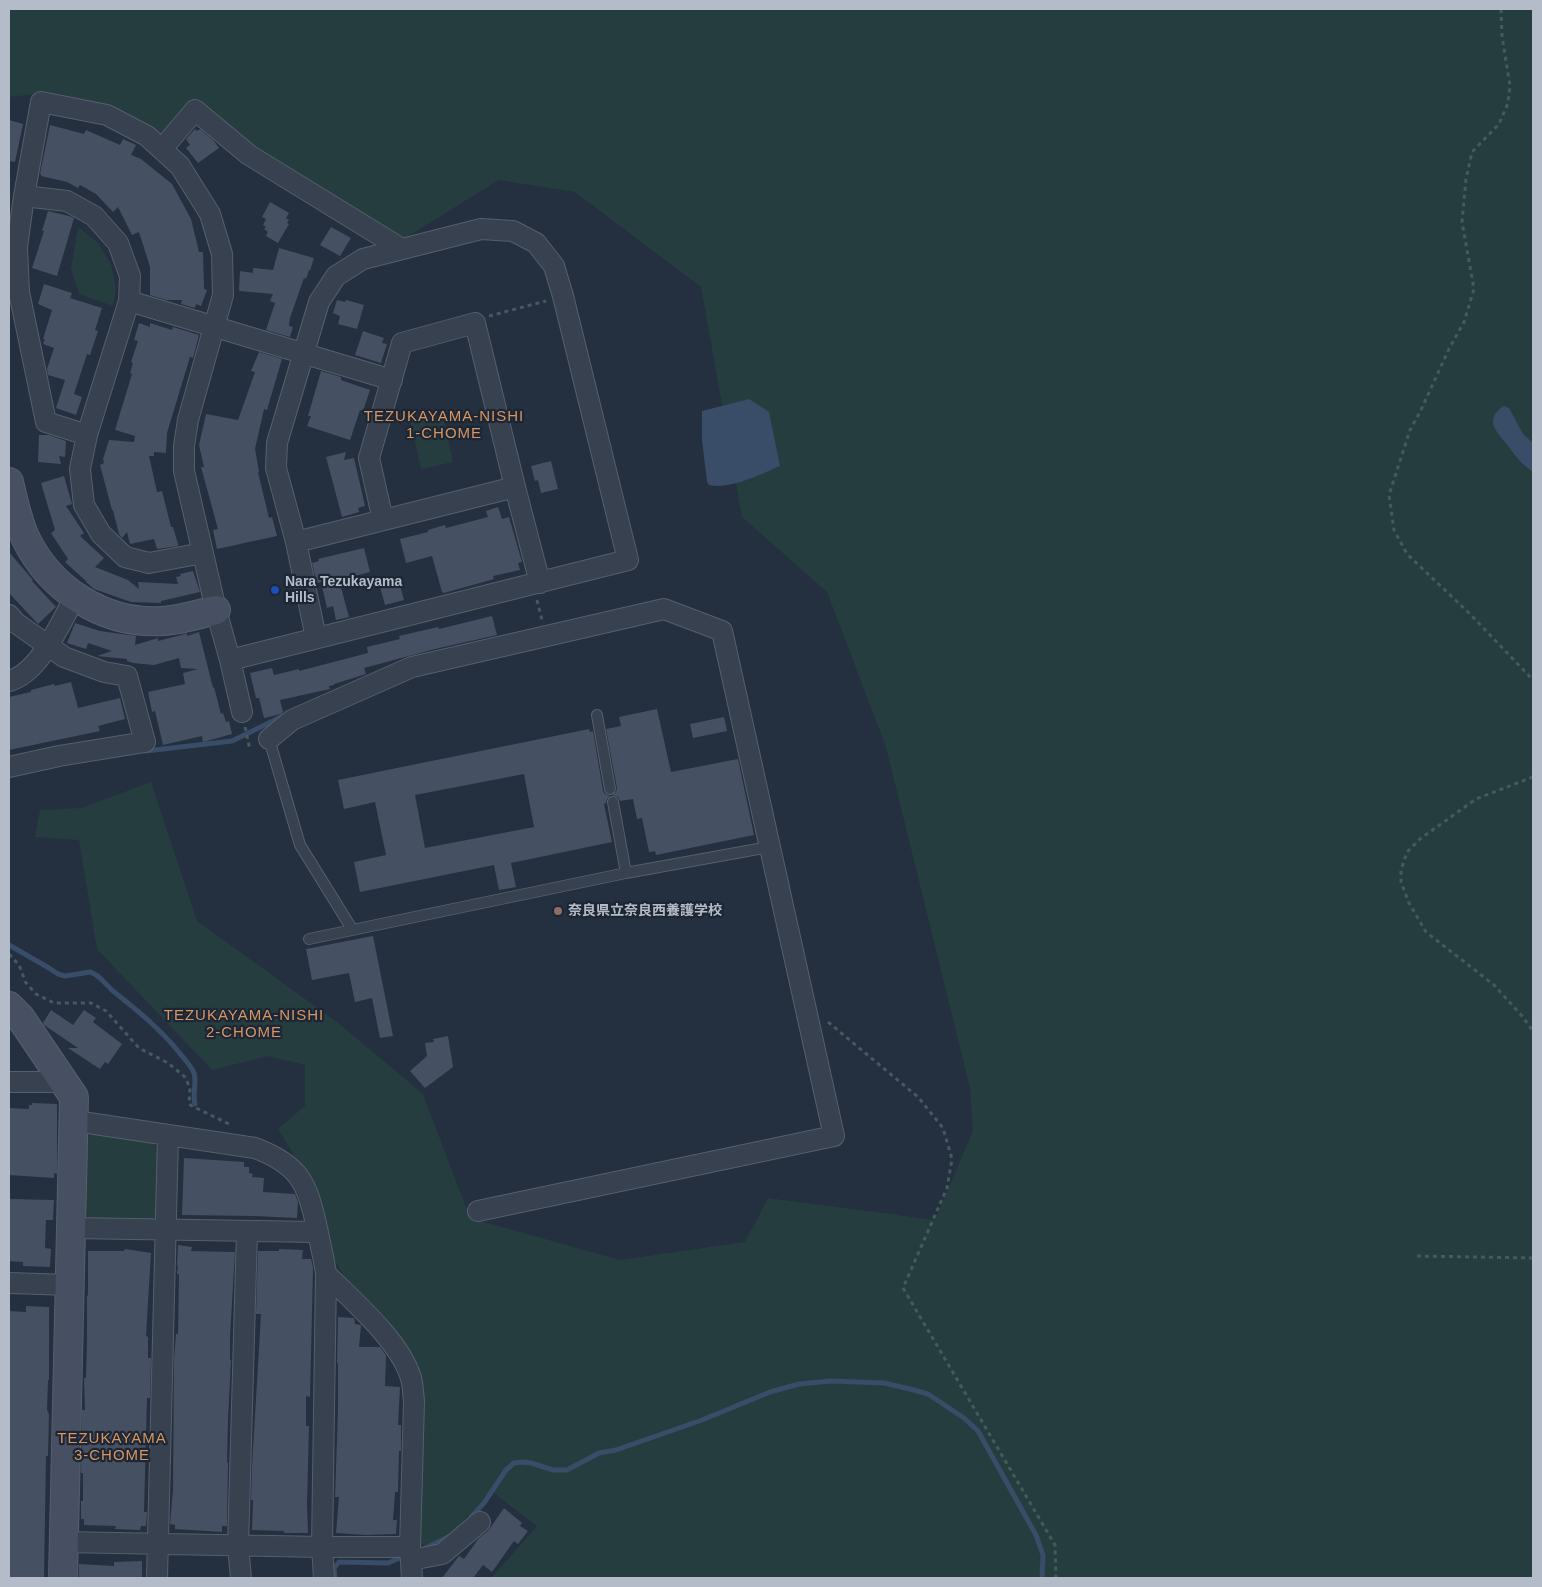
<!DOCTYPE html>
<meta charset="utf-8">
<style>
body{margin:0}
#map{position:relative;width:1542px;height:1587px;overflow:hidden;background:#242f3f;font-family:Arial,sans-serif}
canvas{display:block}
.frame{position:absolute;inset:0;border:10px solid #b4bcc9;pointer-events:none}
</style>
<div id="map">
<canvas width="1542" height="1587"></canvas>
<div class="frame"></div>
</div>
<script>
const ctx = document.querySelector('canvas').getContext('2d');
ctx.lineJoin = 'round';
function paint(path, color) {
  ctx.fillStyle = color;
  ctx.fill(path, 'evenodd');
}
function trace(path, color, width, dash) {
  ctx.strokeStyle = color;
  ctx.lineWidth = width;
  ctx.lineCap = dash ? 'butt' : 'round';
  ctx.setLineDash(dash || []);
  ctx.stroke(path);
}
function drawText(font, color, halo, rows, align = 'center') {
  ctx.font = font + ' Arial,"Noto Sans JP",sans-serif';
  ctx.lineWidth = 4.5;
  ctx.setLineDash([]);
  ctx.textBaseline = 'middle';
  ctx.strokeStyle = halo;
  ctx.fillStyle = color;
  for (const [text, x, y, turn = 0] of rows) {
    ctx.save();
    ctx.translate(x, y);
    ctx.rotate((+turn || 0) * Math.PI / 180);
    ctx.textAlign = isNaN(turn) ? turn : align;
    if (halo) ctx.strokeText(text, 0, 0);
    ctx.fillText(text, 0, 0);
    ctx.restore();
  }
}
paint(new Path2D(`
 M 9,9 L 1533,9 L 1533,1578 L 491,1578 L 537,1526 L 491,1491 L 455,1531 L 425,1546 L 419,1543 L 421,1379 L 350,1287 L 334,1259 L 318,1196 L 278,1129 L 305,1106 L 305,1065 L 268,1056 L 212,1070 L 97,949 L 79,840 L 35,837 L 40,810 L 82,808 L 151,782 L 197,921 L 337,1022 L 423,1094 L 470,1218 L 620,1260 L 745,1242 L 768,1198 L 935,1220 L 973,1131 L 970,1088 L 886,747 L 827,592 L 742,517 L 701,287 L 575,192 L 499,180 L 405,238 L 255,152 L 196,102 L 163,139 L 101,107 L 35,94 L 9,97 Z
 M 78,227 L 98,243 L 111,264 L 116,288 L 113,306 L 79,294 L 71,269 Z
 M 442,412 L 453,462 L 421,469 L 410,419 Z
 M 94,1132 L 151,1141 L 160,1151 L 158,1214 L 150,1222 L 92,1220 L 82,1211 L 84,1140 Z`), '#263d40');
paint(new Path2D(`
 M 749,399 L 769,412 L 780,466 C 762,474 729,490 709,485 L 707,482 L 702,440 L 702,411 Z
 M 1504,406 L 1509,408 L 1523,434 L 1533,443 L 1533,472 C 1523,465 1516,457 1509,447 C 1498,433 1482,420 1504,406 Z`), '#394c68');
trace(new Path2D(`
 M 146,751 L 232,741 L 283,716
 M 9,945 L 49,968 L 58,974 L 65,976 L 90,972 C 99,974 106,985 113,991 C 137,1010 159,1028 178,1051 C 183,1058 191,1065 194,1073 C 197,1083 192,1094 195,1104
 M 471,1517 L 484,1503 L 506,1470 L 514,1463 L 523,1462 L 531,1463 L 553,1470 L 567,1470 L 599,1453 L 616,1450 L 702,1420 L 770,1392 L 799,1384 L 831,1381 L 884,1383 L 910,1389 L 928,1394 L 964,1418 L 978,1431 L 1036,1535 L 1043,1555 L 1042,1578
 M 424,1549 L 450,1536
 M 335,1578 L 334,1568 L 339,1562 L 388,1563 L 407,1555`), '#394c68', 5);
paint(new Path2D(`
 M 9,120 L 23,124 L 15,162 L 9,161 Z
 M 50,125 L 84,134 L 86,130 L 120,145 L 123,139 L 136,145 L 131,155 L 141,159 L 172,184 L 191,219 L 199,252 L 203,252 L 204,289 L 207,290 L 201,306 L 196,304 L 195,308 L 181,304 L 182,300 L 166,300 L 150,295 L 150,267 L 139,232 L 132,235 L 118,207 L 113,212 L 96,194 L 80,185 L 78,188 L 67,182 L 41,176 L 41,174 L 40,174 Z
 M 195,129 L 197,131 L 200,129 L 214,141 L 219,148 L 198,163 L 186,148 L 190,145 L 186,139 Z
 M 270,202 L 289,213 L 286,218 L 289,220 L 287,223 L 289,224 L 278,243 L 266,236 L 268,232 L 264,229 L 266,227 L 263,225 L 266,219 L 262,217 Z
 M 48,211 L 69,216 L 74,218 L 57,276 L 32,268 L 44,231 L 42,231 Z
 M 331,227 L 351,238 L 340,256 L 320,245 Z
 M 279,248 L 314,258 L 310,271 L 309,270 L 306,279 L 304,278 L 290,318 L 289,326 L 293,327 L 290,337 L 266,330 L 275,303 L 270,301 L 273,294 L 239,291 L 240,271 L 253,273 L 253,268 L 273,270 Z
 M 44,284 L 72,293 L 70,298 L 102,308 L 95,330 L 98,331 L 90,355 L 87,354 L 74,394 L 82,397 L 76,415 L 56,408 L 65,380 L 48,375 L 47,369 L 54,348 L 43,344 L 45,339 L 43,339 L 52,310 L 38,304 Z
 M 337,300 L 345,302 L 346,300 L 364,305 L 357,329 L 338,324 L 340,316 L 333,313 Z
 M 139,323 L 150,327 L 150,323 L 172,330 L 173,327 L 199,335 L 193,358 L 190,357 L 167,433 L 166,453 L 154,452 L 154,456 L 149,456 L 157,492 L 162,491 L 171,527 L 173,527 L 178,544 L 178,546 L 157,549 L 154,539 L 130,544 L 127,532 L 122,538 L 119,534 L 113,510 L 112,510 L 100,465 L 104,463 L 103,459 L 109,440 L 134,442 L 135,436 L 115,430 L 132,374 L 130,373 L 133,363 L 131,362 L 138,341 L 134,340 Z
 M 363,331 L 384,338 L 382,343 L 387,344 L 381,363 L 355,355 Z
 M 259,352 L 282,359 L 267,410 L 264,409 L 255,449 L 259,472 L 258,472 L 269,518 L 272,517 L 277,536 L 217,549 L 213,530 L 218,529 L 201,467 L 204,467 L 199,445 L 206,414 L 238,420 L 255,372 L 251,371 Z
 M 321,371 L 341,377 L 341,380 L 370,390 L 363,411 L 360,410 L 350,440 L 307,426 L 311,416 L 308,416 Z
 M 39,435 L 49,435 L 66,441 L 65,457 L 59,456 L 61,464 L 38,462 Z
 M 346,452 L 344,460 L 354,458 L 365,506 L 358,508 L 359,512 L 342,517 L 326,457 Z
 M 551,461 L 558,489 L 541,493 L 538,480 L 535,481 L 531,466 Z
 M 64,476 L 72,504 L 66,506 L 84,533 L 80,536 L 104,558 L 95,567 L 128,580 L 139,589 L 138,582 L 178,584 L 176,577 L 181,576 L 180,574 L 193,571 L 200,592 L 161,601 L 161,603 L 131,602 L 94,589 L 86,582 L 87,580 L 86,581 L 65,562 L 68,559 L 51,533 L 55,530 L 41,483 Z
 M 498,507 L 502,519 L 509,517 L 522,562 L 518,563 L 520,570 L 493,576 L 494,579 L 444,593 L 442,592 L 432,556 L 406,563 L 400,539 L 428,532 L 428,530 L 445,525 L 446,528 L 488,517 L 486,511 Z
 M 364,548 L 370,572 L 339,580 L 349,617 L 336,620 L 333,606 L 327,608 L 321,582 L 317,583 L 312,563 L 319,561 L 318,559 Z
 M 9,552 L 33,580 L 32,581 L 56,607 L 38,624 L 9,593 Z
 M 398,578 L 404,600 L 385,605 L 379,583 Z
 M 492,616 L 497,635 L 435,649 L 364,668 L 366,674 L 334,684 L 334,685 L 329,686 L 330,689 L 280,700 L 283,712 L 281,714 L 264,718 L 259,698 L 256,698 L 250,673 L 272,668 L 274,675 L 299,669 L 299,671 L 368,653 L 367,647 L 400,639 L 399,636 L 438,627 L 439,629 Z
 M 75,623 L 100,631 L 136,636 L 135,645 L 158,638 L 158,641 L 185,634 L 187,633 L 187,636 L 199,632 L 213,688 L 214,687 L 221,714 L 223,713 L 226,722 L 229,721 L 232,734 L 203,742 L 202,736 L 163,745 L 155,711 L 152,712 L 148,692 L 185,684 L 183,673 L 198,669 L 181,668 L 179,658 L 154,665 L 133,663 L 127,661 L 127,659 L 97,656 L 112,651 L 88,643 L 86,649 L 67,643 Z
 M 71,682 L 78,708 L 120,698 L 125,719 L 98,726 L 100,731 L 9,750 L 9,697 L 31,692 L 31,690 L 54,684 L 55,686 Z
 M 657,709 L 671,772 L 738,759 L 754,835 L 656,855 L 655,851 L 649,852 L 642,818 L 637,819 L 633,799 L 620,801 L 618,797 L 612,795 L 616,792 L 617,788 L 606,729 L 621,726 L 619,717 Z
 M 724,717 L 727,731 L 693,738 L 690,724 Z
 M 589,729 L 590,732 L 593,731 L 603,791 L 605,794 L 610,796 L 607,799 L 606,803 L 604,804 L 612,842 L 511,863 L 516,887 L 499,890 L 494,865 L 360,892 L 354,862 L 386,855 L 375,802 L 344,809 L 338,780 ZM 524,774 L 534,827 L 425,848 L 415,795 Z
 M 373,936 L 393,1036 L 380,1038 L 372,998 L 355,1002 L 349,973 L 312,980 L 306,949 Z
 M 51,1010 L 73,1025 L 84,1010 L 96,1018 L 93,1022 L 122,1044 L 108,1064 L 105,1062 L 100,1069 L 68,1048 L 78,1048 L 44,1025 L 43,1023 Z
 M 448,1036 L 453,1067 L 425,1088 L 410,1071 L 427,1056 L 425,1043 L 434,1042 L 433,1039 Z
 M 32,1103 L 57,1104 L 57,1174 L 54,1173 L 54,1178 L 9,1175 L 9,1108 L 29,1109 L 29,1105 L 32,1105 Z
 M 184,1158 L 244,1162 L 244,1167 L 249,1167 L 249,1173 L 253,1174 L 252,1177 L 264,1178 L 263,1192 L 295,1194 L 298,1202 L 297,1218 L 255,1216 L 182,1215 Z
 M 9,1199 L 54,1200 L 53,1220 L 46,1220 L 45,1248 L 51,1249 L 50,1267 L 23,1266 L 23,1262 L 9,1261 Z
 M 178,1245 L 192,1247 L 191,1251 L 235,1252 L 230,1336 L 230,1360 L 231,1360 L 228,1419 L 227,1462 L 228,1463 L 227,1526 L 222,1526 L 222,1532 L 175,1529 L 175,1525 L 170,1524 L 173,1490 L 174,1359 L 176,1334 L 178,1334 L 179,1274 L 177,1274 L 178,1266 L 177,1266 Z
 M 125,1249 L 151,1253 L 146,1336 L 148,1337 L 148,1358 L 151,1358 L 150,1398 L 147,1398 L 144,1512 L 147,1512 L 146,1526 L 141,1526 L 140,1530 L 115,1529 L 116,1526 L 84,1525 L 84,1519 L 81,1519 L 81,1501 L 83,1501 L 83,1473 L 81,1473 L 82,1410 L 85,1410 L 84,1378 L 86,1378 L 87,1338 L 87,1296 L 88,1295 L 88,1251 L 124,1251 Z
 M 279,1249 L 303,1250 L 302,1259 L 311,1259 L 313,1267 L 310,1397 L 306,1396 L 306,1426 L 309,1426 L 307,1504 L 308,1533 L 284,1533 L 284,1531 L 252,1530 L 253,1500 L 251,1500 L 252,1466 L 261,1314 L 256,1314 L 258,1251 L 279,1251 Z
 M 26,1306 L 49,1307 L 49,1380 L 48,1380 L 47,1410 L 49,1414 L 48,1456 L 46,1456 L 44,1578 L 9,1578 L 9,1311 L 26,1312 Z
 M 338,1317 L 354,1318 L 355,1324 L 361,1325 L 359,1347 L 380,1347 L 386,1355 L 385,1386 L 400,1387 L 398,1425 L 401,1425 L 401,1451 L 399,1451 L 398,1492 L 395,1492 L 393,1520 L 397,1520 L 396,1534 L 365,1535 L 336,1533 L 339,1497 L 335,1497 L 338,1410 L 338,1363 L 337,1363 Z
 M 504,1508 L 522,1523 L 520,1526 L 528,1531 L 518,1544 L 514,1541 L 492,1572 L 483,1565 L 473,1578 L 442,1578 L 459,1556 L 464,1559 L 479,1538 L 488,1531 Z
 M 142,1561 L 142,1578 L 79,1578 L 79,1564 L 114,1566 L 114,1562 Z`), '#455163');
const lane = new Path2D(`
 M 597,715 L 610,789
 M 269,739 L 300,845 L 352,929
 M 613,802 L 626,873
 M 309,939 L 626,873 L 769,847`);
const street = new Path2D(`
 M 162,149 L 195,110 L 249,155 L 402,249
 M 24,196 L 67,201 L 94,216 L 118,243 L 130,276 L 129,301 L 87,435 L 80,469 L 84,505 L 101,534 L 125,557 L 149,563 L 203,553
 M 129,301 L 392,380
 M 87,435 L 46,422 L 19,292 L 17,247 L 24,196 L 41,102 L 107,115 L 147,136 L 180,166 L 210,214 L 222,254 L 223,295 L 188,420 L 184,446 L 184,471 L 216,610 L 230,660 L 242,712
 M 383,520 L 369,458 L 402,343 L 475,323 L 515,487 L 540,583
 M 296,542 L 515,487
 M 9,615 L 16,623 L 64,657 L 104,672 L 127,676 L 145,742 L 59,756 L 9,767
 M 230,660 L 628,560 L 563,296 L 554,266 L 536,243 L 513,231 L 481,229 L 363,259 L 336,276 L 319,302 L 277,443 L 276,468 L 296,542 L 316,638
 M 9,681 C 40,673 60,623 75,597
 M 269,739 L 292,720 L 412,667 L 664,609 L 722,631 L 834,1136 L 478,1211
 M 9,1082 L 64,1082
 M 75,1121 L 255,1148 C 300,1165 307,1183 317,1228 C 320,1244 324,1258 326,1274 L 322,1547 L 324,1578
 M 72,1228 L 318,1232
 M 326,1274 C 353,1301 400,1341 411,1378 C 413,1385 413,1393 414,1401 L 410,1547 L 412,1578
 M 9,1283 L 70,1285
 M 64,1542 L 322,1547 L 410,1547
 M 411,1560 L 442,1554 L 480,1522
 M 157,1578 L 168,1136
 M 241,1578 L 238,1546 L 247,1231`);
const secondary = new Path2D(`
 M 9,482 C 13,499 18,522 25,537 C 50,590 105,625 163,621 C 181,620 199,614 216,610
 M 9,1006 L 20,1017 L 74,1097 L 63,1578`);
trace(lane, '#565f6c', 12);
trace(street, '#565f6c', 22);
trace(secondary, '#565f6c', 30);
trace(new Path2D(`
 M 1501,9 L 1502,36 L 1510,86 L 1508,103 L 1499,124 L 1472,152 L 1466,179 L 1462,222 L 1474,289 L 1464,322 L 1449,349 L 1420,412 L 1410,430 L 1389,495 L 1394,530 L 1407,554 L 1470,614 L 1533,680
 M 489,316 L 546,301
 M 537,600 L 542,620
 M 245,727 L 250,750
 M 1533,777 L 1476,799 L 1420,839 L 1407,852 L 1401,870 L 1401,882 L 1409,903 L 1426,932 L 1494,985 L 1522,1016 L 1533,1031
 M 9,954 L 19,965 L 26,983 L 36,994 L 54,1003 L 91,1003 L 106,1011 L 139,1048 L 168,1063 L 185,1077 L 190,1088 L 189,1104 L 192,1106 L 231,1125
 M 828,1022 L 918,1097 L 943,1128 L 952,1159 L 947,1188 L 903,1288 L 1055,1545 L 1056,1578
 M 1417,1256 L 1533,1258`), '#445a5d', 3, [4, 4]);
trace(lane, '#38414f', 10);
trace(street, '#38414f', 20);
trace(secondary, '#465062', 28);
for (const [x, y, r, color] of [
 [275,590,5,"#1a4fb4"],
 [558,911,5,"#8d6e63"]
]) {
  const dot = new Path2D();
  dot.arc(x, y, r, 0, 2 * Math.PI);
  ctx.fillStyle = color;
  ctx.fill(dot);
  trace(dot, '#1d2634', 2);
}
drawText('bold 14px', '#b4bcc9', '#1d2634', [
 ["Nara Tezukayama",285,582],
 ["Hills",285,598],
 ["奈良県立奈良西養護学校",568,911]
], 'left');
ctx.letterSpacing = '1px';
drawText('15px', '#d69562', '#1d2634', [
 ["TEZUKAYAMA-NISHI",444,417],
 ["1-CHOME",444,434],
 ["TEZUKAYAMA-NISHI",244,1016],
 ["2-CHOME",244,1033],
 ["TEZUKAYAMA",112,1439],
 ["3-CHOME",112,1456]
]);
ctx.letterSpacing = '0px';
</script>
